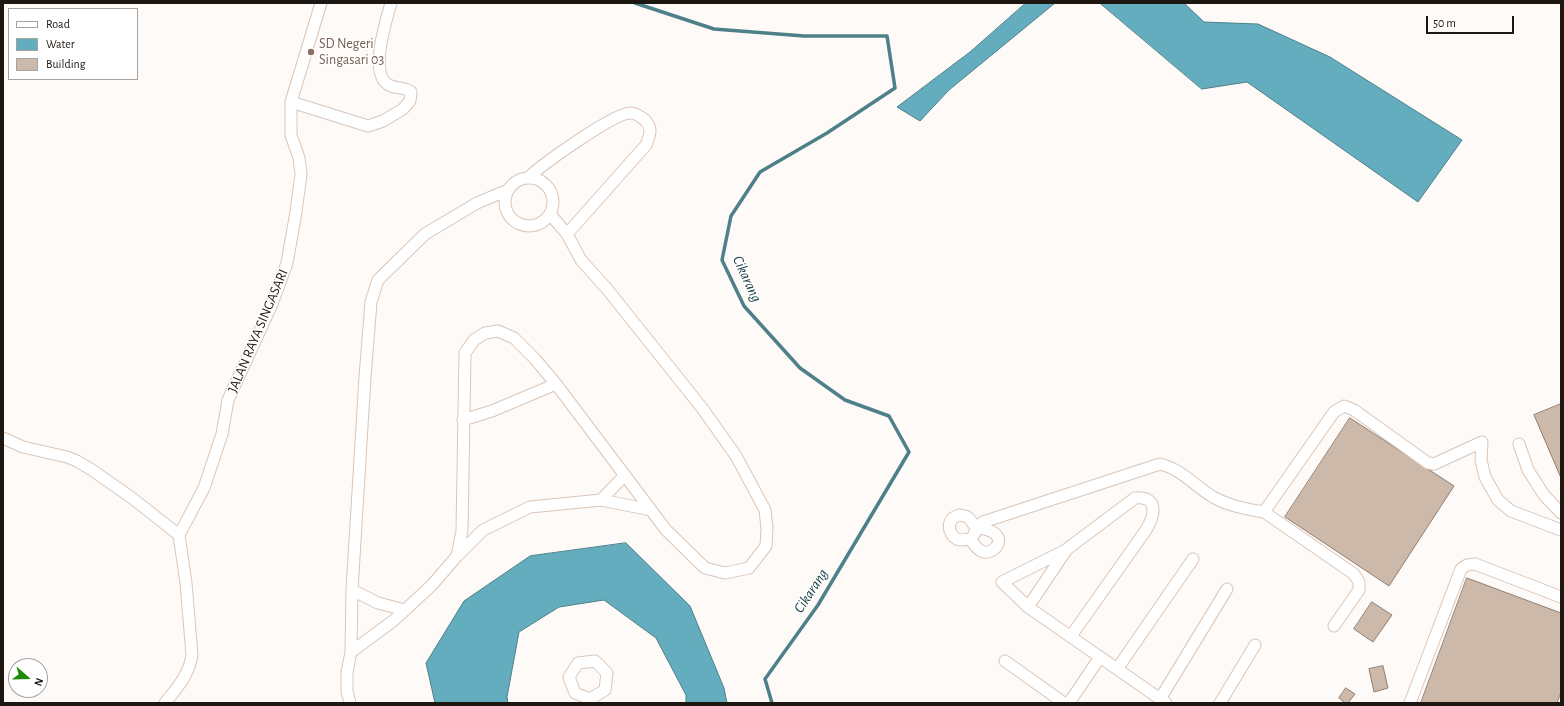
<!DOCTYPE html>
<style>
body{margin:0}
#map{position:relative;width:1564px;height:706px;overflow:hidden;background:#fefaf7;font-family:"Alegreya Sans",sans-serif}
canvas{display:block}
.frame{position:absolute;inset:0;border:4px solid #1e1711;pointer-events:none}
.legend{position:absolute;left:8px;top:8px;width:130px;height:72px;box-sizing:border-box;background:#fff;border:1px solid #a5a2a0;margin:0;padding:5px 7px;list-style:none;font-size:12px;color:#1e1711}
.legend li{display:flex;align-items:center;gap:8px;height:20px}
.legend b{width:20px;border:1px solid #a5a2a0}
.north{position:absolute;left:8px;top:658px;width:40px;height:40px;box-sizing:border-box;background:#fff;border:1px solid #a5a2a0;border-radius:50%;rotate:110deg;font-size:11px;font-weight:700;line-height:16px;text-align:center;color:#1e1711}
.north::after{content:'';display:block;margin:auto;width:14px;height:18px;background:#1c8a08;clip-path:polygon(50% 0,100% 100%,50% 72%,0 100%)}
.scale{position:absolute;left:1426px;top:16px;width:88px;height:18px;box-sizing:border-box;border:2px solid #1e1711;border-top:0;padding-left:5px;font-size:12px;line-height:14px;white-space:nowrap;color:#1e1711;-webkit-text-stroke:3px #fff;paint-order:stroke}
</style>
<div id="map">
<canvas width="1564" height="706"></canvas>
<div class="frame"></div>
<ul class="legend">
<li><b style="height:5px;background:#fff"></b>Road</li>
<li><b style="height:11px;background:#63adbe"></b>Water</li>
<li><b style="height:11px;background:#ccb9aa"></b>Building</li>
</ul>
<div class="north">N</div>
<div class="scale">50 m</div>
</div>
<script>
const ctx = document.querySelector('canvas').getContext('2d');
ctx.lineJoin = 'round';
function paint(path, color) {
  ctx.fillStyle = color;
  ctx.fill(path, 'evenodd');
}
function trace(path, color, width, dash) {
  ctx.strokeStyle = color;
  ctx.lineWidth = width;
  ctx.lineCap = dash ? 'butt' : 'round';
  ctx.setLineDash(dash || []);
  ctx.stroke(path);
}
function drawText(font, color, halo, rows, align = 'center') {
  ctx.font = font + ' "Alegreya Sans",sans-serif';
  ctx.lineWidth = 3;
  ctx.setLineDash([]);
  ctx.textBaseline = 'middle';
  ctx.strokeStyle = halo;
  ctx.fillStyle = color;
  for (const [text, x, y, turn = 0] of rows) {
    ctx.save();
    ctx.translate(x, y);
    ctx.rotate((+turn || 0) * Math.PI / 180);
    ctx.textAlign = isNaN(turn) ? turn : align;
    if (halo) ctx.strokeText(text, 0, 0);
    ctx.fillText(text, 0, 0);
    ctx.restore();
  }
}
const water = new Path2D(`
 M 1026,3 L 1055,3 L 949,90 L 920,121 L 897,107 L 970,52 Z
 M 1100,3 L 1184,3 L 1204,22 L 1258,24 L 1330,57 L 1462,140 L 1418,202 L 1247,82 L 1202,89 Z
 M 626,543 L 690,606 L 724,688 L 727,703 L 686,703 L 686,695 L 656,638 L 604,600 L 559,607 L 519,632 L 507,697 L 508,703 L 435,703 L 426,663 L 464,601 L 530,556 Z`);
paint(water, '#63adbe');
trace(water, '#4e808a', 1);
trace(new Path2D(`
 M 635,3 L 714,29 L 804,36 L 887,36 L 895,88 L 827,133 L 760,172 L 731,216 L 722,260 L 744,306 L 800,368 L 845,400 L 889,416 L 909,452 L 818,605 L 765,679 L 772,703`), '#4e808a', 3.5);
const building = new Path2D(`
 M 1561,404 L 1561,478 L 1534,415 Z
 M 1350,418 L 1454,486 L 1389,586 L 1285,517 Z
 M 1467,578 L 1561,613 L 1561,692 L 1557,703 L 1421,703 Z
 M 1372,602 L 1392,615 L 1373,642 L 1354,629 Z
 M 1383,666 L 1388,688 L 1374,692 L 1369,669 Z
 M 1346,688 L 1355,694 L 1348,703 L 1345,703 L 1339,698 Z`);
paint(building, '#ccb9aa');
trace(building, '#907e70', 1);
const minor = new Path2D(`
 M 291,102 L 368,126 L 383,121 L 403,109 L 410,101 L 411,92 C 404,86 392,90 385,82 C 371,67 386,21 391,3
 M 529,177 C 543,164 615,112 631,113 C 636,113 641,117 645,120 C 653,128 650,135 646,145 L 567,234
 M505 202a24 24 0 1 1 48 0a24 24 0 1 1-48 0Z
 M 463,420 L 492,411 L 556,384
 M 3,438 L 23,447 L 67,457 L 77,461 L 92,470 L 132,498 L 179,535
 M 1482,442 L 1481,460 L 1485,477 L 1498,500 L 1511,511 L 1561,530
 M 1519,444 L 1528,470 L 1544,495 L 1561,513
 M 601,500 L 625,475
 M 959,515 C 972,516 969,521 977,528 C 1014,531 995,558 981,551 C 976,548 973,543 970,539 C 966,539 963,540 960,540 C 950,538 946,525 953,518 C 955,517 957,516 959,515 Z
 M 971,540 L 977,528 L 983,522 L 1160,464 C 1181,469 1195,486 1213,497 C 1229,506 1246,509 1264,512
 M 1064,551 L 1002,582 L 1028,607 L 1166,703
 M 457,556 L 462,531 L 465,353 L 474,340 L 485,333 L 498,331 L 514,338 L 535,359 L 556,384 L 666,530 L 705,568 L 725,573 L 749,568 L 766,546 L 767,528 L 765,510 L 736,456 L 702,408 L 607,289 L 581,260 L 567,234 L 550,214
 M 352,590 L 378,603 L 405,610
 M 1028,607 L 1067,549 L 1135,498 C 1159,496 1155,515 1146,530 L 1071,636
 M 1334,626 L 1359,590 L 1359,582 L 1354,574 L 1264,512 L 1334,412 L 1344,406 L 1354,410 L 1428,463 L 1434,464 L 1482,442
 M 351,652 L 393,621 L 405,610 L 432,585 L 457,556 L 483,530 L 530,507 L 601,500 L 651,510
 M 595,661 L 607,673 L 605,690 L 590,699 L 575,693 L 569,677 L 578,663 Z
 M 1005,661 L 1064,703
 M 1117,669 L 1193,559
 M 1160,699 L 1227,589
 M 165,703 C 177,688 189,675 192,655 L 186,583 L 179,535 L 204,488 L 222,434 L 228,400 L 272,304 L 287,263 L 296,212 L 301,174 L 299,158 L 291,135 L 291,102 L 321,3
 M 350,703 L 347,691 L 347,672 L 351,652 L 352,590 L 365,377 L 371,302 L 378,280 L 425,234 L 477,203 L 508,190
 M 1069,703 L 1100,657
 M 1220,703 L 1255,645
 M 1410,703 L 1461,569 L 1467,565 L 1475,564 L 1561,597`);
trace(minor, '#dac6b8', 13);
trace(minor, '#fff', 11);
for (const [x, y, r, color] of [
 [311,52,4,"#8d6e63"]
]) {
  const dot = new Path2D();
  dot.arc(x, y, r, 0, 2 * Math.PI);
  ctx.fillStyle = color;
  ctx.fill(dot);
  trace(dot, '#fff', 1.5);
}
drawText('14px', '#785e54', '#fff', [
 ["SD Negeri",319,44],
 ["Singasari 03",319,60]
], 'left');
drawText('14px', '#1e1711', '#fff', [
 ["JALAN RAYA SINGASARI",258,331,-67]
]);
drawText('italic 15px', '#1d4149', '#fff', [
 ["Cikarang",747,279,65],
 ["Cikarang",811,591,-57]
]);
</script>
